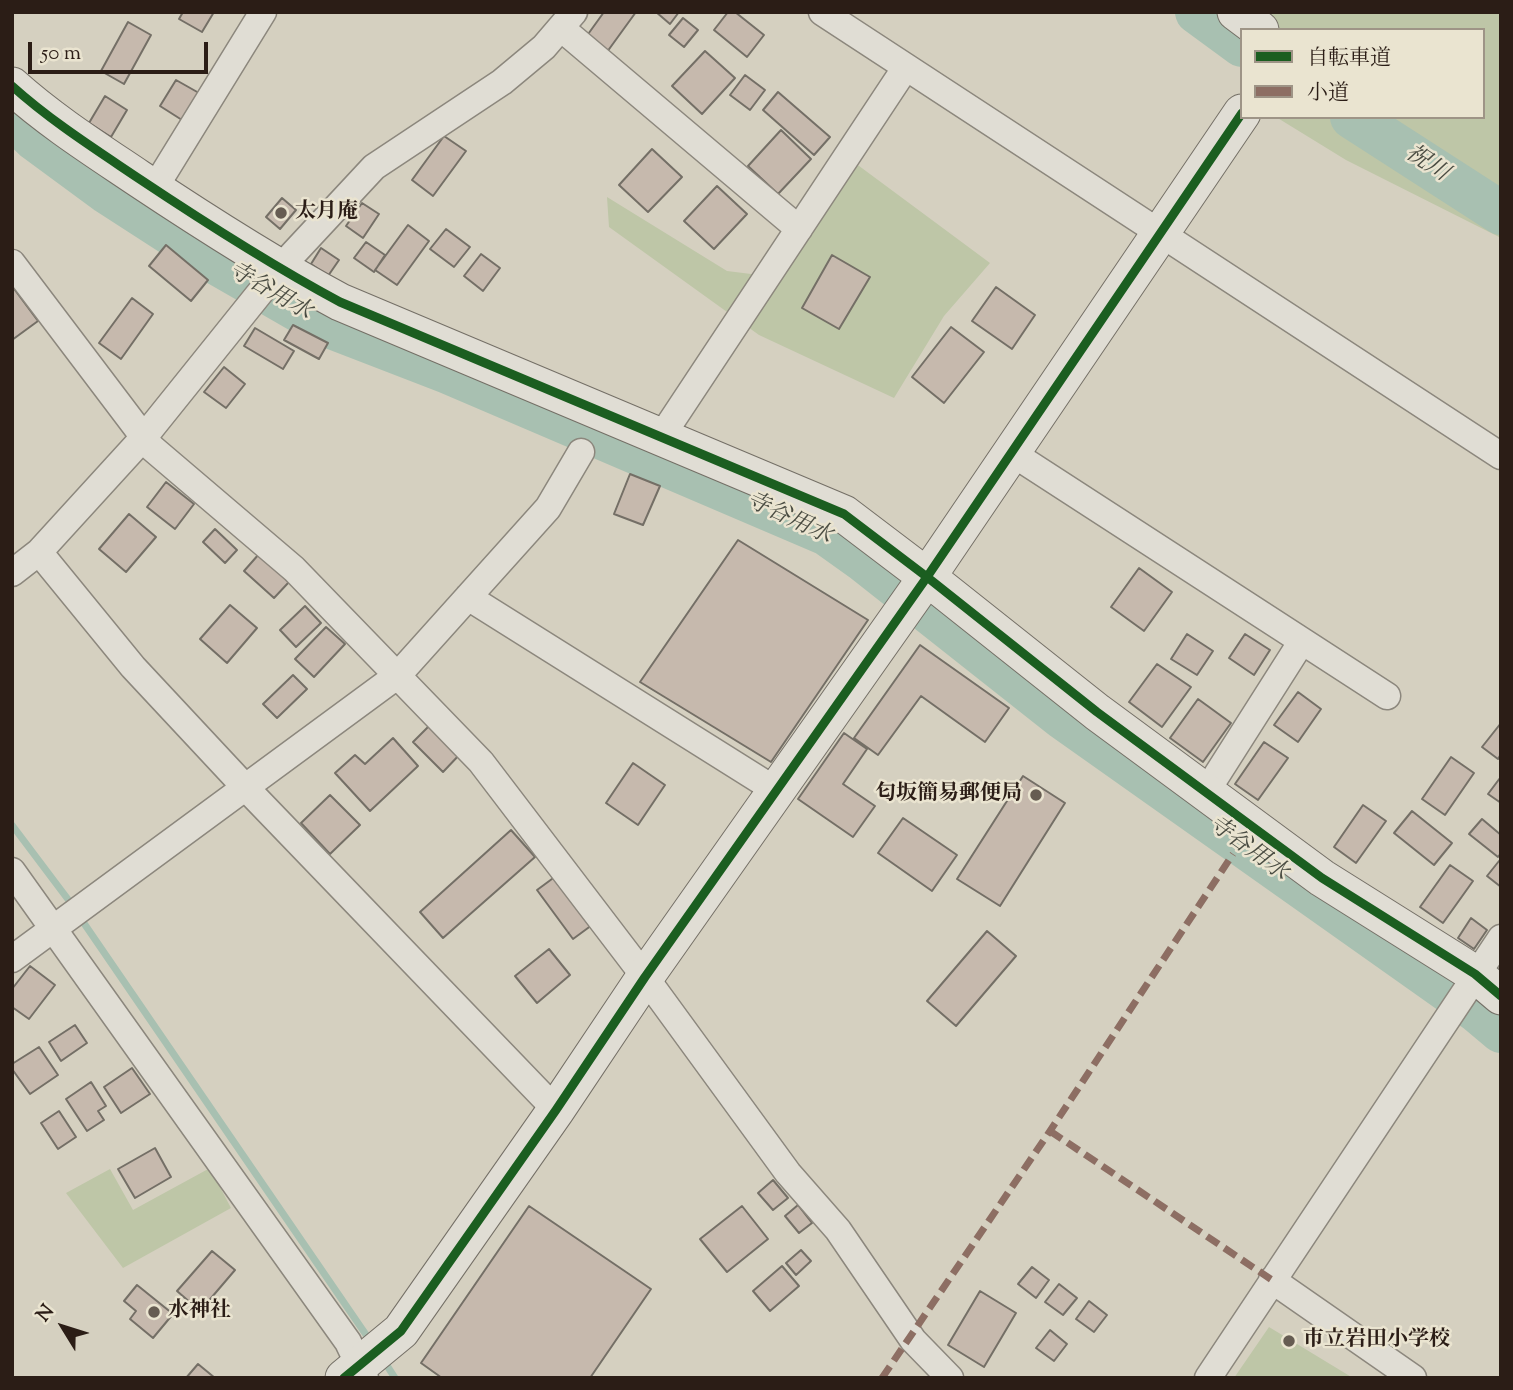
<!DOCTYPE html>
<meta charset="utf-8">
<style>
body{margin:0}
#map{position:relative;width:1513px;height:1390px;overflow:hidden;background:#d5d0c0;font-family:"Sorts Mill Goudy","Noto Serif JP",serif}
canvas{display:block}
.frame{position:absolute;inset:0;border:14px solid #2b1d16;pointer-events:none}
.legend{position:absolute;left:1240px;top:28px;width:245px;height:91px;box-sizing:border-box;background:#eae4d0;border:2px solid #9e9486;margin:0;padding:9px 12px;list-style:none;font-size:21px;color:#2b1d16}
.legend li{display:flex;align-items:center;gap:14px;height:35px}
.legend b{width:35px;border:2px solid #9e9486}
.north{position:absolute;left:28px;top:1292px;width:70px;height:70px;-webkit-text-stroke:5px #eae4d0;paint-order:stroke;rotate:308deg;font-size:19px;font-weight:700;line-height:28px;text-align:center;color:#2b1d16}
.north::after{content:'';display:block;margin:auto;width:24px;height:32px;background:#2b1d16;clip-path:polygon(50% 0,100% 100%,50% 72%,0 100%)}
.scale{position:absolute;left:28px;top:42px;width:180px;height:32px;box-sizing:border-box;border:4px solid #2b1d16;border-top:0;padding-left:9px;font-size:21px;line-height:24px;white-space:nowrap;color:#2b1d16;-webkit-text-stroke:5px #eae4d0;paint-order:stroke}
</style>
<div id="map">
<canvas width="1513" height="1390"></canvas>
<div class="frame"></div>
<ul class="legend">
<li><b style="height:9px;background:#1b5e20"></b>自転車道</li>
<li><b style="height:9px;background:#8d6e63"></b>小道</li>
</ul>
<div class="north">N</div>
<div class="scale">50 m</div>
</div>
<script>
const ctx = document.querySelector('canvas').getContext('2d');
ctx.lineJoin = 'round';
function paint(path, color) {
  ctx.fillStyle = color;
  ctx.fill(path, 'evenodd');
}
function trace(path, color, width, dash) {
  ctx.strokeStyle = color;
  ctx.lineWidth = width;
  ctx.lineCap = dash ? 'butt' : 'round';
  ctx.setLineDash(dash || []);
  ctx.stroke(path);
}
function drawText(font, color, halo, rows, align = 'center') {
  ctx.font = font + ' "Sorts Mill Goudy","Noto Serif JP",serif';
  ctx.lineWidth = 5;
  ctx.setLineDash([]);
  ctx.textBaseline = 'middle';
  ctx.strokeStyle = halo;
  ctx.fillStyle = color;
  for (const [text, x, y, turn = 0] of rows) {
    ctx.save();
    ctx.translate(x, y);
    ctx.rotate((+turn || 0) * Math.PI / 180);
    ctx.textAlign = isNaN(turn) ? turn : align;
    if (halo) ctx.strokeText(text, 0, 0);
    ctx.fillText(text, 0, 0);
    ctx.restore();
  }
}
paint(new Path2D(`
 M 1236,12 L 1501,12 L 1501,238 L 1346,160 L 1276,117 L 1483,117 L 1483,30 L 1262,30 Z
 M 12,90 L 128,192 L 113,219 L 12,139 Z
 M 847,157 L 990,263 L 944,316 L 894,398 L 759,335 L 609,227 L 607,197 L 727,271 L 767,276 Z
 M 210,1168 L 231,1208 L 123,1268 L 66,1193 L 110,1169 L 133,1210 Z
 M 1269,1327 L 1353,1378 L 1234,1378 Z`), '#bec6a7');
trace(new Path2D(`
 M 12,825 L 73,906
 M 79,916 L 371,1342
 M 384,1361 L 395,1378`), '#a8c0b1', 7);
trace(new Path2D(`
 M 1197,12 L 1242,45
 M 12,117 L 35,139 L 107,192 L 220,265 L 321,323 L 448,372 L 827,534 L 862,559 L 1062,717 L 1476,1010 L 1501,1031
 M 1352,117 L 1501,213`), '#a8c0b1', 44);
const building = new Path2D(`
 M 183,12 L 214,12 L 202,32 L 179,19 Z
 M 604,12 L 636,12 L 607,52 L 586,37 Z
 M 656,12 L 679,12 L 670,24 Z
 M 728,12 L 735,12 L 764,35 L 747,57 L 714,30 Z
 M 683,18 L 698,30 L 684,47 L 669,35 Z
 M 128,22 L 151,35 L 124,84 L 101,71 Z
 M 705,51 L 735,78 L 702,114 L 672,86 Z
 M 745,75 L 765,90 L 750,110 L 730,95 Z
 M 176,80 L 199,93 L 182,120 L 160,106 Z
 M 778,92 L 830,137 L 814,155 L 763,110 Z
 M 105,96 L 127,110 L 111,137 L 89,123 Z
 M 781,130 L 811,159 L 778,194 L 748,166 Z
 M 444,136 L 466,151 L 433,196 L 412,180 Z
 M 652,149 L 682,177 L 648,212 L 619,185 Z
 M 717,186 L 747,214 L 714,249 L 684,221 Z
 M 282,198 L 296,210 L 280,229 L 266,217 Z
 M 362,203 L 379,214 L 363,238 L 346,226 Z
 M 408,225 L 429,241 L 397,285 L 375,270 Z
 M 446,229 L 470,247 L 454,267 L 430,249 Z
 M 366,242 L 385,255 L 374,272 L 354,258 Z
 M 166,245 L 208,280 L 191,301 L 149,266 Z
 M 321,248 L 339,260 L 328,276 L 311,264 Z
 M 481,254 L 500,268 L 483,291 L 464,276 Z
 M 832,255 L 870,277 L 839,329 L 802,308 Z
 M 12,286 L 38,321 L 12,340 Z
 M 996,287 L 1035,315 L 1012,349 L 972,321 Z
 M 132,298 L 153,314 L 121,359 L 99,343 Z
 M 293,325 L 328,343 L 319,359 L 284,340 Z
 M 951,327 L 984,352 L 944,403 L 912,377 Z
 M 255,328 L 294,351 L 283,369 L 244,346 Z
 M 224,367 L 245,384 L 226,408 L 204,392 Z
 M 630,474 L 660,486 L 643,525 L 614,514 Z
 M 166,482 L 194,504 L 175,529 L 147,507 Z
 M 129,514 L 156,537 L 126,572 L 99,549 Z
 M 215,529 L 237,550 L 225,563 L 203,542 Z
 M 738,540 L 868,620 L 771,762 L 640,682 Z
 M 259,554 L 289,582 L 274,598 L 244,571 Z
 M 1139,568 L 1172,592 L 1144,631 L 1111,607 Z
 M 230,605 L 257,628 L 227,663 L 200,639 Z
 M 305,606 L 321,623 L 296,647 L 280,630 Z
 M 326,627 L 345,644 L 314,677 L 295,659 Z
 M 1187,634 L 1213,651 L 1197,675 L 1171,659 Z
 M 1245,634 L 1270,650 L 1254,675 L 1229,658 Z
 M 920,645 L 1009,708 L 985,742 L 921,696 L 878,755 L 854,738 Z
 M 1157,664 L 1191,687 L 1162,727 L 1129,702 Z
 M 293,675 L 307,689 L 277,718 L 263,704 Z
 M 1298,692 L 1321,709 L 1298,742 L 1274,725 Z
 M 1198,699 L 1231,723 L 1203,762 L 1170,738 Z
 M 1501,723 L 1501,754 L 1498,759 L 1482,747 Z
 M 431,724 L 461,753 L 443,772 L 413,742 Z
 M 844,733 L 867,749 L 843,784 L 875,806 L 853,837 L 798,799 Z
 M 393,738 L 418,766 L 370,811 L 335,773 L 355,755 L 365,764 Z
 M 1264,742 L 1288,758 L 1258,800 L 1235,784 Z
 M 1451,757 L 1474,773 L 1445,815 L 1422,799 Z
 M 633,763 L 665,785 L 638,825 L 606,803 Z
 M 1023,776 L 1065,803 L 1000,906 L 957,879 Z
 M 1500,778 L 1501,779 L 1501,803 L 1488,794 Z
 M 330,795 L 360,825 L 330,854 L 301,823 Z
 M 1363,805 L 1386,821 L 1356,863 L 1334,847 Z
 M 1412,811 L 1452,843 L 1434,865 L 1394,833 Z
 M 903,818 L 957,855 L 932,891 L 878,853 Z
 M 1482,819 L 1501,835 L 1501,853 L 1498,857 L 1469,834 Z
 M 511,830 L 535,857 L 443,938 L 420,912 Z
 M 1499,861 L 1501,862 L 1501,887 L 1487,876 Z
 M 1450,865 L 1473,881 L 1443,923 L 1420,907 Z
 M 556,876 L 592,925 L 573,939 L 537,890 Z
 M 1471,918 L 1487,930 L 1474,949 L 1458,938 Z
 M 987,931 L 1016,956 L 956,1026 L 927,1001 Z
 M 549,949 L 570,975 L 537,1003 L 515,976 Z
 M 30,966 L 55,985 L 29,1019 L 12,1007 L 12,989 Z
 M 75,1025 L 87,1043 L 61,1061 L 49,1042 Z
 M 39,1047 L 58,1075 L 30,1094 L 12,1069 L 12,1064 Z
 M 132,1068 L 150,1094 L 121,1113 L 104,1087 Z
 M 91,1082 L 106,1106 L 98,1111 L 104,1120 L 87,1131 L 66,1099 Z
 M 59,1111 L 76,1137 L 58,1149 L 41,1123 Z
 M 155,1148 L 171,1177 L 135,1198 L 118,1169 Z
 M 773,1180 L 788,1198 L 773,1210 L 758,1193 Z
 M 798,1205 L 812,1223 L 799,1233 L 785,1216 Z
 M 529,1206 L 651,1289 L 590,1378 L 442,1378 L 421,1363 Z
 M 742,1206 L 768,1239 L 727,1272 L 700,1239 Z
 M 801,1250 L 811,1261 L 796,1275 L 786,1263 Z
 M 212,1251 L 235,1270 L 200,1311 L 177,1291 Z
 M 782,1266 L 799,1286 L 770,1311 L 753,1291 Z
 M 1032,1267 L 1049,1280 L 1036,1298 L 1018,1284 Z
 M 1059,1284 L 1077,1298 L 1063,1315 L 1045,1302 Z
 M 137,1285 L 173,1314 L 153,1338 L 130,1319 L 136,1311 L 124,1301 Z
 M 980,1291 L 1016,1313 L 984,1367 L 948,1345 Z
 M 1089,1301 L 1107,1315 L 1094,1332 L 1076,1319 Z
 M 1050,1330 L 1067,1344 L 1054,1361 L 1036,1348 Z
 M 198,1364 L 215,1378 L 186,1378 Z`);
paint(building, '#c6b9ad');
trace(building, '#746f66', 2);
const street = new Path2D(`
 M 822,12 L 1501,456
 M 561,28 L 799,229
 M 154,189 L 263,12
 M 12,263 L 152,448 L 294,569 L 481,762 L 645,977 L 788,1173 L 838,1230 L 913,1340 L 950,1378
 M 661,437 L 906,67
 M 1012,453 L 1387,696
 M 39,552 L 133,667 L 245,787 L 556,1110
 M 12,573 L 39,552 L 144,437 L 279,269 L 374,167 L 502,82 L 544,47 L 574,12
 M 468,597 L 777,791
 M 1206,792 L 1302,641
 M 12,871 L 348,1342 L 365,1378
 M 12,959 L 398,675 L 548,508 L 581,452
 M 1272,1280 L 1413,1378
 M 1208,1378 L 1501,938`);
const secondary = new Path2D(`
 M 1236,12 L 1260,30
 M 12,86 C 51,121 95,149 138,178 C 204,222 271,265 340,302 L 844,514 L 927,577 L 1097,712 L 1322,878 L 1475,974 L 1501,996
 M 344,1378 L 401,1331 L 556,1110 L 645,977 L 927,577 L 1242,113`);
trace(street, '#8c877d', 29);
trace(secondary, '#746f66', 39);
trace(street, '#e0ddd4', 26);
trace(secondary, '#e0ddd4', 37);
trace(new Path2D(`
 M 1050,1131 L 1272,1280
 M 882,1378 L 1050,1131 L 1233,854`), '#8d6e63', 7, [14, 7]);
trace(new Path2D(`
 M 12,86 C 51,121 95,149 138,178 C 204,222 271,265 340,302 L 844,514 L 927,577 L 1097,712 L 1322,878 L 1475,974 L 1501,996
 M 344,1378 L 401,1331 L 556,1110 L 645,977 L 927,577 L 1242,113`), '#1b5e20', 9);
for (const [x, y, r, color] of [
 [281,213,7,"#665c52"],
 [1036,795,7,"#665c52"],
 [154,1312,7,"#665c52"],
 [1289,1341,7,"#665c52"]
]) {
  const dot = new Path2D();
  dot.arc(x, y, r, 0, 2 * Math.PI);
  ctx.fillStyle = color;
  ctx.fill(dot);
  trace(dot, '#eae4d0', 2.5);
}
drawText('bold 21px', '#2b1d16', '#eae4d0', [
 ["太月庵",295,213],
 ["匂坂簡易郵便局",1022,795,"right"],
 ["水神社",168,1312],
 ["市立岩田小学校",1303,1341]
], 'left');
drawText('italic 23px', '#4a4c42', '#eae4d0', [
 ["祝川",1426,165,33],
 ["寺谷用水",269,293,30],
 ["寺谷用水",788,520,25],
 ["寺谷用水",1247,850,36]
]);
</script>
